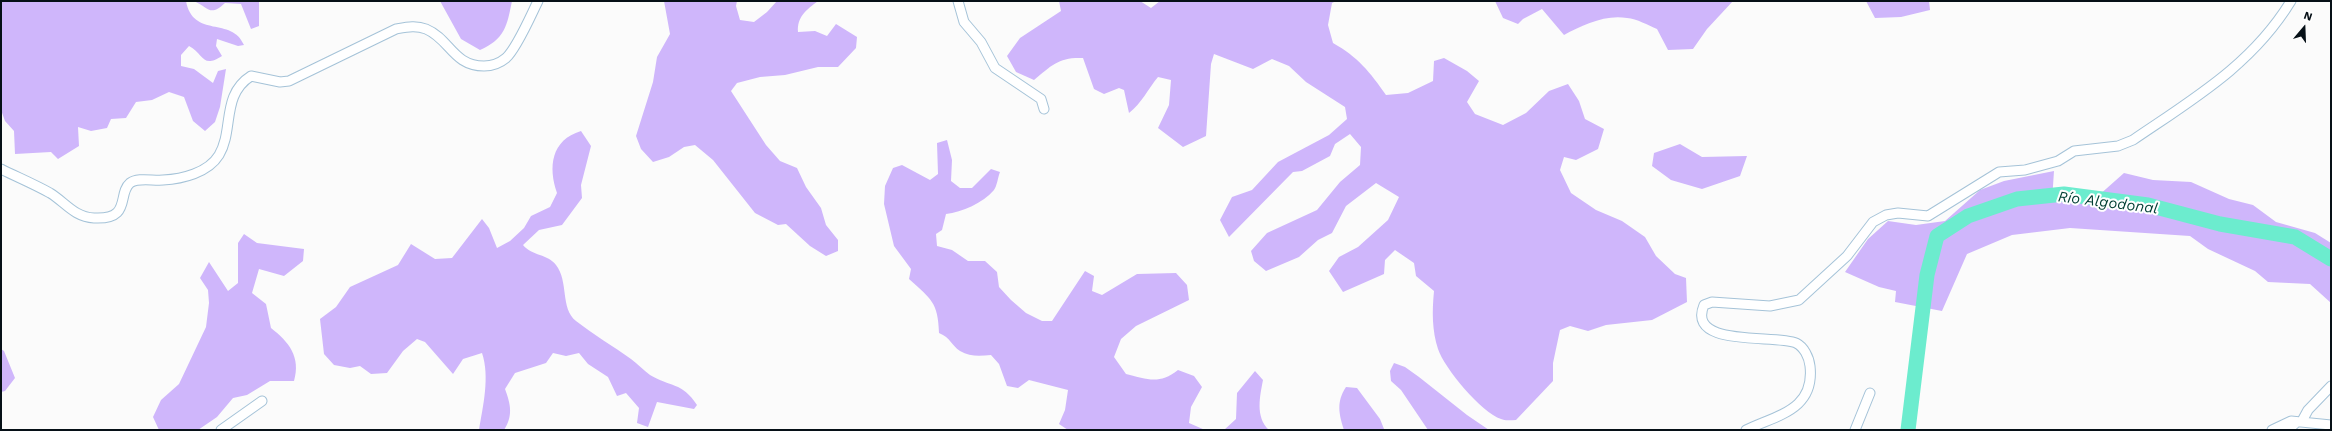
<!DOCTYPE html>
<meta charset="utf-8">
<style>
body{margin:0}
#map{position:relative;width:2332px;height:431px;overflow:hidden;background:#fbfbfb;font-family:"Work Sans",sans-serif}
canvas{display:block}
.frame{position:absolute;inset:0;border:2px solid #061017;pointer-events:none}
.north{position:absolute;left:2284px;top:8px;width:40px;height:40px;-webkit-text-stroke:3px #fff;paint-order:stroke;rotate:19deg;font-size:11px;font-weight:700;line-height:16px;text-align:center;color:#061017}
.north::after{content:'';display:block;margin:auto;width:14px;height:18px;background:#061017;clip-path:polygon(50% 0,100% 100%,50% 72%,0 100%)}
</style>
<div id="map">
<canvas width="2332" height="431"></canvas>
<div class="frame"></div>
<div class="north">N</div>
</div>
<script>
const ctx = document.querySelector('canvas').getContext('2d');
ctx.lineJoin = 'round';
function paint(path, color) {
  ctx.fillStyle = color;
  ctx.fill(path, 'evenodd');
}
function trace(path, color, width, dash) {
  ctx.strokeStyle = color;
  ctx.lineWidth = width;
  ctx.lineCap = dash ? 'butt' : 'round';
  ctx.setLineDash(dash || []);
  ctx.stroke(path);
}
function drawText(font, color, halo, rows, align = 'center') {
  ctx.font = font + ' "Work Sans",sans-serif';
  ctx.lineWidth = 4;
  ctx.setLineDash([]);
  ctx.textBaseline = 'middle';
  ctx.strokeStyle = halo;
  ctx.fillStyle = color;
  for (const [text, x, y, turn = 0] of rows) {
    ctx.save();
    ctx.translate(x, y);
    ctx.rotate((+turn || 0) * Math.PI / 180);
    ctx.textAlign = isNaN(turn) ? turn : align;
    if (halo) ctx.strokeText(text, 0, 0);
    ctx.fillText(text, 0, 0);
    ctx.restore();
  }
}
paint(new Path2D(`
 M 1,1 L 186,1 C 193,39 232,16 244,45 L 238,46 L 217,39 L 216,46 L 222,56 C 202,69 204,54 189,46 L 181,55 L 181,66 L 194,69 L 213,83 L 218,71 L 226,69 L 220,107 L 215,122 L 205,131 L 193,121 L 184,97 L 169,92 L 152,100 L 136,102 L 126,118 L 111,119 L 107,128 L 91,131 L 78,127 L 79,146 L 58,159 L 51,152 L 15,154 L 14,131 L 5,121 L 1,110 Z
 M 194,1 L 259,1 L 259,26 L 251,29 L 241,4 L 225,3 C 210,17 209,8 194,1 Z
 M 440,1 L 512,1 C 507,26 505,39 480,50 L 461,39 Z
 M 664,1 L 737,1 L 736,6 L 740,20 L 754,22 L 767,12 L 777,1 L 818,1 C 806,10 797,17 798,32 L 815,31 L 827,36 L 836,24 L 857,37 L 856,48 L 838,67 L 818,67 L 785,75 L 760,77 L 737,83 L 731,91 L 766,145 L 780,161 L 797,168 L 806,187 L 821,208 L 826,225 L 838,240 L 838,251 L 826,256 L 810,246 L 786,224 L 778,225 L 755,213 L 713,160 L 695,145 L 684,147 L 669,157 L 653,162 L 641,149 L 636,136 L 653,82 L 657,57 L 670,34 Z
 M 1059,1 L 1140,1 L 1151,8 L 1160,1 L 1336,1 L 1332,3 L 1328,25 L 1333,43 C 1358,57 1370,72 1386,95 L 1408,93 L 1433,81 L 1434,61 L 1444,58 L 1467,71 L 1479,81 L 1467,102 L 1475,114 L 1503,125 L 1526,113 L 1549,91 L 1568,84 L 1579,101 L 1585,119 L 1604,129 L 1598,149 L 1576,160 L 1564,157 L 1560,170 L 1571,193 L 1596,210 L 1622,221 L 1645,237 L 1656,256 L 1675,274 L 1686,278 L 1687,302 L 1652,320 L 1606,325 L 1588,331 L 1570,326 L 1560,330 L 1553,363 L 1553,381 L 1516,420 C 1511,420 1505,421 1501,419 C 1482,413 1444,368 1438,349 C 1432,330 1432,312 1434,291 L 1416,276 L 1414,263 L 1395,250 L 1385,260 L 1384,274 L 1343,292 L 1329,271 L 1339,257 L 1358,247 L 1388,220 L 1399,197 L 1376,183 L 1346,206 L 1332,233 L 1318,240 L 1299,257 L 1266,271 L 1254,261 L 1251,251 L 1267,233 L 1317,210 L 1340,182 L 1360,165 L 1361,147 L 1350,134 L 1335,144 L 1330,156 L 1302,171 L 1293,172 L 1229,237 L 1220,220 L 1232,197 L 1252,190 L 1278,162 L 1329,135 L 1347,119 L 1345,107 L 1306,82 L 1289,66 L 1272,59 L 1253,69 L 1214,54 L 1211,64 L 1206,136 L 1183,147 L 1158,128 L 1169,105 L 1171,80 L 1158,77 C 1148,89 1141,104 1129,113 L 1124,90 L 1119,88 L 1104,94 L 1094,89 L 1083,58 C 1059,57 1052,65 1034,80 L 1016,72 L 1007,56 L 1020,38 L 1061,11 Z
 M 1495,1 L 1733,1 L 1707,29 L 1693,49 L 1668,50 L 1657,29 C 1648,25 1637,19 1627,18 C 1606,14 1582,25 1564,35 L 1542,9 L 1523,19 L 1518,24 L 1503,18 Z
 M 1866,1 L 1929,1 L 1930,10 L 1901,17 L 1875,18 Z
 M 581,131 L 591,146 L 581,185 L 582,198 L 562,225 L 539,230 L 523,245 C 532,256 548,254 556,265 C 569,282 560,308 576,321 C 594,335 613,346 631,359 C 638,364 643,370 650,375 C 670,387 682,382 697,405 L 694,409 L 657,402 L 648,427 L 637,423 L 639,408 L 626,393 L 617,396 L 608,377 L 588,364 L 579,353 L 566,356 L 553,353 L 546,363 L 515,373 L 505,389 C 511,405 513,416 504,430 L 479,430 C 483,406 490,377 482,353 L 463,359 L 453,374 L 425,342 L 417,339 L 403,351 L 387,373 L 371,374 L 360,366 L 350,368 L 334,365 L 324,354 L 320,319 L 336,307 L 350,287 L 398,265 L 411,244 L 435,259 L 452,258 L 482,219 L 489,228 L 497,248 L 510,241 L 524,228 L 531,216 L 550,207 L 557,193 C 548,167 551,140 581,131 Z
 M 947,140 L 952,160 L 951,181 L 960,188 L 972,188 L 991,169 L 1000,172 C 998,177 997,186 994,190 C 983,203 962,212 946,214 L 942,230 L 936,234 L 937,246 L 952,250 L 968,261 L 985,261 L 997,272 L 999,287 L 1011,300 L 1026,313 L 1042,321 L 1052,321 L 1085,271 L 1094,276 L 1092,291 L 1102,295 L 1137,274 L 1176,273 L 1187,285 L 1189,300 L 1136,326 L 1121,339 L 1114,357 L 1126,374 C 1147,379 1159,385 1178,370 L 1194,376 L 1202,387 L 1191,407 L 1189,423 L 1205,430 L 1068,430 L 1059,424 L 1065,410 L 1068,390 L 1029,380 L 1018,388 L 1007,386 L 999,364 L 991,355 C 980,356 970,357 960,351 C 951,345 951,338 939,333 C 938,302 931,299 909,279 L 911,269 L 894,246 L 884,204 L 885,186 L 893,168 L 902,165 L 930,180 L 938,174 L 937,143 Z
 M 1680,144 L 1702,157 L 1747,156 L 1740,176 L 1702,189 L 1671,180 L 1652,166 L 1654,153 Z
 M 2054,171 L 2052,201 L 2089,204 L 2124,173 L 2153,180 L 2191,182 L 2229,199 L 2253,205 L 2276,222 L 2315,233 L 2331,243 L 2331,303 L 2310,284 L 2268,282 L 2255,271 L 2208,249 L 2190,236 L 2070,228 L 2012,235 L 1967,254 L 1942,311 L 1895,302 L 1896,291 L 1879,287 L 1845,272 L 1868,239 L 1888,221 L 1916,225 L 1945,221 L 1980,190 L 2004,181 Z
 M 244,234 L 257,243 L 304,249 L 303,261 L 284,276 L 259,269 L 252,293 L 266,304 L 271,328 C 289,342 301,357 294,381 L 270,381 L 247,395 L 233,398 L 217,417 L 198,430 L 159,430 L 153,417 L 161,400 L 179,384 L 206,327 L 209,303 L 208,290 L 200,278 L 209,262 L 228,291 L 238,283 L 238,243 Z
 M 1,349 L 4,351 L 15,378 L 5,391 L 1,392 Z
 M 1394,363 L 1405,367 L 1419,377 L 1467,415 L 1489,430 L 1428,430 L 1401,390 L 1391,381 L 1390,371 Z
 M 1255,371 L 1263,380 C 1260,396 1255,417 1269,430 L 1224,430 L 1236,419 L 1237,393 Z
 M 1346,387 L 1357,388 L 1380,419 L 1384,429 L 1388,430 L 1344,430 C 1339,414 1336,402 1346,387 Z`), '#cfb6fb');
trace(new Path2D(`
 M 1908,430 L 1927,275 L 1937,236 L 1968,216 L 2017,199 L 2064,194 L 2148,205 L 2220,224 L 2295,237 L 2331,259`), '#6cecce', 15);
const minor = new Path2D(`
 M 958,1 L 964,22 L 981,42 L 995,68 L 1041,99 L 1044,109
 M 1,169 C 17,177 34,184 50,193 C 65,202 74,217 94,218 C 132,220 117,194 130,183 C 138,177 153,181 163,180 C 182,179 208,173 219,155 C 234,130 221,95 251,76 L 280,82 L 289,81 L 396,29 C 407,27 416,25 426,29 C 450,39 453,66 484,66 C 492,66 500,63 506,58 C 517,48 531,15 538,1
 M 2302,421 L 2308,410 L 2331,386
 M 221,430 L 262,401
 M 1746,430 C 1777,415 1815,410 1810,366 C 1809,357 1804,347 1796,343 C 1776,334 1686,348 1704,305 L 1712,302 L 1770,306 L 1799,300 L 1847,256 L 1873,222 L 1886,215 L 1898,213 L 1928,216 L 1999,172 L 2025,170 L 2058,161 L 2074,151 L 2118,146 L 2133,140 C 2193,99 2252,65 2291,1
 M 1855,430 L 1870,393
 M 2272,430 L 2291,421 L 2331,425
 M 2288,430 L 2297,422`);
trace(minor, '#a5c3d8', 11);
trace(minor, '#fff', 9);
drawText('italic 15px', '#023f34', '#fff', [
 ["Río Algodonal",2108,203,7]
]);
</script>
